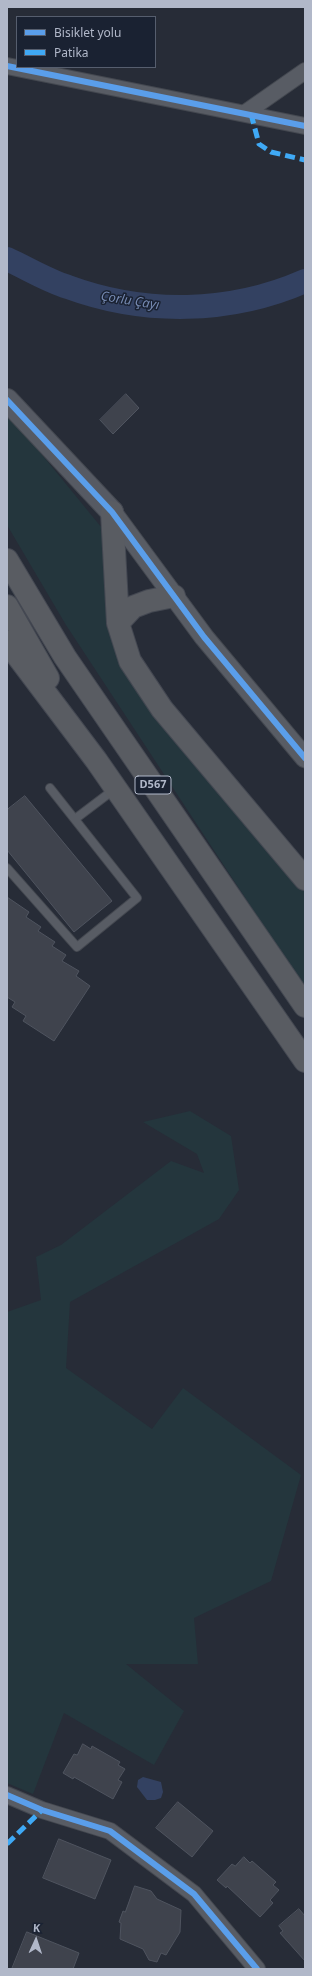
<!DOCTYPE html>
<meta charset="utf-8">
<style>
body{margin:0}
#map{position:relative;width:312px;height:1976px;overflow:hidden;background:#272c37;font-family:"Noto Sans",sans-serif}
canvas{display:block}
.frame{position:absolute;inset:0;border:8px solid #b1b8c9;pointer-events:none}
.legend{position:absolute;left:16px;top:16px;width:140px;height:52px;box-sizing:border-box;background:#1a2232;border:1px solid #565e6e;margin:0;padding:5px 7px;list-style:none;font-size:12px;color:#b1b8c9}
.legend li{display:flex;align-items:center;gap:8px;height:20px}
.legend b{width:20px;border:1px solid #565e6e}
.north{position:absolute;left:16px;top:1920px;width:40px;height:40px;-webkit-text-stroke:3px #1a2232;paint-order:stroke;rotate:3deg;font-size:11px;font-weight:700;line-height:16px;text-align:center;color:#b1b8c9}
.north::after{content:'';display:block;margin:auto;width:14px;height:18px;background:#b1b8c9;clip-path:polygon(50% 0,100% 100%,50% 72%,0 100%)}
</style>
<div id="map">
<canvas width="312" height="1976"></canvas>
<div class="frame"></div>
<ul class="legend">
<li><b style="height:5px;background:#5a9eea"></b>Bisiklet yolu</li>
<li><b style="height:5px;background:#3fa9f5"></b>Patika</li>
</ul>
<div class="north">K</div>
</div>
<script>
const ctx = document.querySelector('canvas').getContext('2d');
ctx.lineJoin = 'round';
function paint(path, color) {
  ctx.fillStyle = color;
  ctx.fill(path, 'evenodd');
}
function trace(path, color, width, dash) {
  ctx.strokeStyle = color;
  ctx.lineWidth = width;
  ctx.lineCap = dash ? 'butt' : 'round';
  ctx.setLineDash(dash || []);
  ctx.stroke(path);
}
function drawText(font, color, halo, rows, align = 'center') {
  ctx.font = font + ' "Noto Sans",sans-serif';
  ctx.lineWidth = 3;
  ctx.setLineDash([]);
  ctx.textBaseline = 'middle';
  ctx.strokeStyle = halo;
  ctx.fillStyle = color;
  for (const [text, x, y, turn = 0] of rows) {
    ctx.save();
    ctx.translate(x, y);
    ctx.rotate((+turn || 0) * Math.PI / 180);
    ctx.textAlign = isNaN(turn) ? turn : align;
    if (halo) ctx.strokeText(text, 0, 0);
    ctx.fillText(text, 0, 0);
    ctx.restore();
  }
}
paint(new Path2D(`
 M 7,406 L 39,451 L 106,533 L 106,625 L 123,655 L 305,886 L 305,989 L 66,625 L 7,525 Z
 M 190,1111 L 231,1136 L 239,1190 L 219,1219 L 70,1302 L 66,1368 L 152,1429 L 183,1388 L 301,1475 L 271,1581 L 194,1618 L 198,1664 L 126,1664 L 184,1711 L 154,1765 L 64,1713 L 33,1794 L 7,1783 L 7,1312 L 41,1300 L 36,1257 L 61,1245 L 171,1161 L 204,1173 L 197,1154 L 143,1122 Z`), '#24363d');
paint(new Path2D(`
 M 143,1777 L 161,1782 L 163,1792 L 161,1798 L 155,1800 L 147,1800 L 137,1787 L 138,1780 Z`), '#334161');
trace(new Path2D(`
 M 7,259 C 27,268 46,280 68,287 C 144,315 230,314 305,281`), '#334161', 24);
const building = new Path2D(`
 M 126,394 L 139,408 L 113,434 L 100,420 Z
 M 25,796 L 112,901 L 74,932 L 7,850 L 7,810 Z
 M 7,897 L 29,912 L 26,917 L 41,927 L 38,931 L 55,942 L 52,946 L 66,955 L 62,961 L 79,971 L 76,976 L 90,986 L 54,1041 L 23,1021 L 26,1016 L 12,1007 L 15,1002 L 7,997 Z
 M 83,1744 L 91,1749 L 92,1746 L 120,1762 L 118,1765 L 125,1769 L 118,1780 L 122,1782 L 113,1799 L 74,1777 L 73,1779 L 63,1773 L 74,1754 L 77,1755 Z
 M 178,1802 L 213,1831 L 192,1857 L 156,1828 Z
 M 59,1839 L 111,1860 L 95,1899 L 43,1878 Z
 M 244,1857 L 250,1863 L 252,1861 L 276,1882 L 273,1885 L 279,1890 L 270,1900 L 273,1903 L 260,1917 L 227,1886 L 226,1888 L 217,1880 L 232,1864 L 235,1866 Z
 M 135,1886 L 151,1891 L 157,1899 L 181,1910 L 180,1932 L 166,1955 L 161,1953 L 157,1962 L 149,1960 L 143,1949 L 120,1939 L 121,1923 L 119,1922 L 123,1911 L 125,1912 Z
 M 299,1909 L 305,1916 L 305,1961 L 280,1933 L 283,1931 L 279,1926 Z
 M 27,1932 L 79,1953 L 73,1969 L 12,1969 Z`);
paint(building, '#3f434d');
trace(building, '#4f545f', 1);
const service = new Path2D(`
 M 75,819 L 116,788
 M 7,868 L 77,947 L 137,898 L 50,788`);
const minor = new Path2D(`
 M 7,66 L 305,126
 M 245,113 L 305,71
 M 7,1795 L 42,1810 L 110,1831 L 194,1894 L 257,1969`);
const tertiary = new Path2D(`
 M 112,512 L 204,637 L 305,758`);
const secondary = new Path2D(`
 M 7,400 L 112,512`);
const trunk = new Path2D(`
 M 112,512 L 118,623 L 130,661 L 162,709 L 305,879
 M 7,560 L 65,657 L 305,1006
 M 7,606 L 48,678
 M 118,623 L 133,607 L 149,601 L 174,596
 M 7,642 L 96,760 L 305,1061`);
trace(service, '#444850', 10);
trace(minor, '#444850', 18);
trace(tertiary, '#444850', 21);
trace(secondary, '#444850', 24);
trace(trunk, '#444852', 24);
trace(service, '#585c64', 8);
trace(minor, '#585c64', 16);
trace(tertiary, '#585c64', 19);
trace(secondary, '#565a63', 22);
trace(trunk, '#595c62', 22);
trace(new Path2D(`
 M 251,114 L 259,144 L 271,152 L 305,160
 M 7,1844 L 42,1810`), '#3fa9f5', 5, [10, 5]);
trace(new Path2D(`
 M 7,66 L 305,126
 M 7,400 L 112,512 L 204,637 L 305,758
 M 7,1795 L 42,1810 L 110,1831 L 194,1894 L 257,1969`), '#5a9eea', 6);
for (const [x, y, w] of [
 [153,785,36]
]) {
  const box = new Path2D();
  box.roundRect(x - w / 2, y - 9, w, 18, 3);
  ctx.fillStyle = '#1a2232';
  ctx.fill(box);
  trace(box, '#b1b8c9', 1);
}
drawText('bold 11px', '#b1b8c9', null, [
 ["D567",153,785]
]);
drawText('italic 13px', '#768ab2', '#1a2232', [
 ["Çorlu Çayı",130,301,9]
]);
</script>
